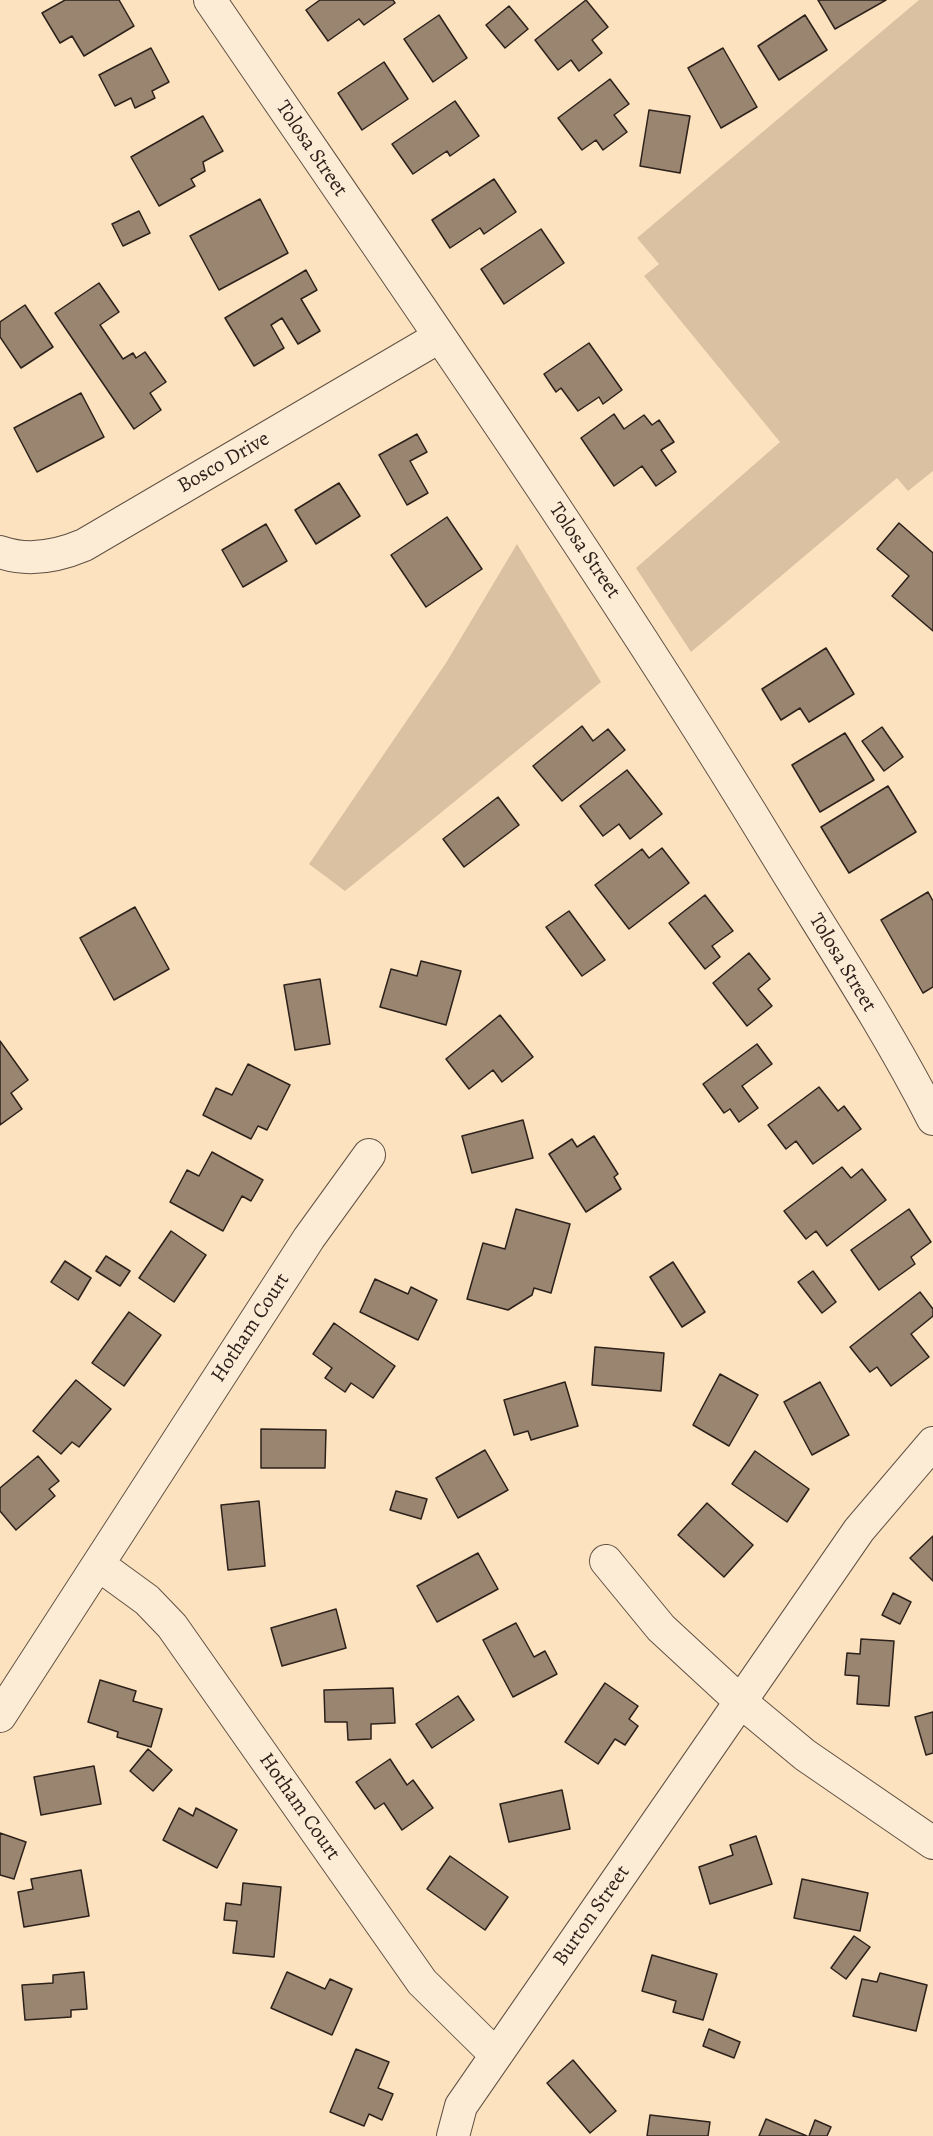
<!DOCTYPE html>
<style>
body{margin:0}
canvas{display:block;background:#fce2be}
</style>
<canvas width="933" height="2136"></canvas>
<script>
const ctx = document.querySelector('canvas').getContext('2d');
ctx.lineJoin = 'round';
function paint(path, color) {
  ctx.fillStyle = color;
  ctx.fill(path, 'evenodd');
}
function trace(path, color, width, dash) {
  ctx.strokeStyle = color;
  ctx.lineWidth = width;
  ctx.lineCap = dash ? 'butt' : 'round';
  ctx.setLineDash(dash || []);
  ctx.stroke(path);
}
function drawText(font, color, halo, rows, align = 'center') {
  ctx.font = font + ' Alegreya,serif';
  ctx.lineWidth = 5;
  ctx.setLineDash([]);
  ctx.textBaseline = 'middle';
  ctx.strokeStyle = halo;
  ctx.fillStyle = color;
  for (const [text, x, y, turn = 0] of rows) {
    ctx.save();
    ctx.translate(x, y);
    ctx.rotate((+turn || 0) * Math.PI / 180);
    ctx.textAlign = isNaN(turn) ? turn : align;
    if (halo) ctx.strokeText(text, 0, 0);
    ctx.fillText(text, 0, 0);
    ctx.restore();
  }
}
paint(new Path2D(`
 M 919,0 L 933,0 L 933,471 L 908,491 L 897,478 L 691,652 L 636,568 L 780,442 L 644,276 L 659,264 L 637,238 Z
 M 517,544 L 601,682 L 345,891 L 309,864 L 446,663 Z`), '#d9c1a2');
const building = new Path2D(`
 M 65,0 L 119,0 L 134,26 L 84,56 L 72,36 L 60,43 L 42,13 Z
 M 320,0 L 393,0 L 395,3 L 364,25 L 359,19 L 328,41 L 306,10 Z
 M 586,0 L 608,27 L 592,40 L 602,53 L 579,71 L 571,60 L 558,70 L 535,40 Z
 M 818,0 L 886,0 L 835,29 Z
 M 509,6 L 528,29 L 505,48 L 486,25 Z
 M 439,15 L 467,58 L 433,82 L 404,39 Z
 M 805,15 L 827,50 L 779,80 L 758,46 Z
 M 151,48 L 169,82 L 152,91 L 155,98 L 135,108 L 131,98 L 115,106 L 99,75 Z
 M 723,48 L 757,107 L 721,128 L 688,68 Z
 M 384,62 L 408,99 L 362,130 L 338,93 Z
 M 610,79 L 629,104 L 614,115 L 627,132 L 603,150 L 596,140 L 582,150 L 558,118 Z
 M 455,101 L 479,136 L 450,156 L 447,151 L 413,174 L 392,144 Z
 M 649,110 L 690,116 L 680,173 L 640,166 Z
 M 203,116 L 223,151 L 203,162 L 205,171 L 191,179 L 195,186 L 159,206 L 131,157 Z
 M 494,179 L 516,212 L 484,234 L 480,228 L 450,248 L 432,220 Z
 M 260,199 L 288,253 L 219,290 L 190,236 Z
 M 139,211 L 150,233 L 123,246 L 112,224 Z
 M 541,229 L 564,263 L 504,304 L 481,269 Z
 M 306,270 L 317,290 L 301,299 L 320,331 L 298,344 L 282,318 L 271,325 L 284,348 L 254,366 L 225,318 Z
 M 99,283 L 119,312 L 100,325 L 123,359 L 133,353 L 136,358 L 145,352 L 166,382 L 150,393 L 161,410 L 134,429 L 55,313 Z
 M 25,305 L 53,347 L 21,368 L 0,337 L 0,322 Z
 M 589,343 L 622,390 L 603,404 L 599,397 L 578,411 L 561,388 L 556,392 L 544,374 Z
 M 81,393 L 104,437 L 37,472 L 14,428 Z
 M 614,414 L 624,429 L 644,415 L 652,425 L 659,420 L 674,442 L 661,450 L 676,472 L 656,486 L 642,466 L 614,486 L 581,438 Z
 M 417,434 L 427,452 L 410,461 L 428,493 L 407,505 L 379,455 Z
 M 339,483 L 360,516 L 316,544 L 295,510 Z
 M 447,517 L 482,569 L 426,607 L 391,555 Z
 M 899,523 L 933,553 L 933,631 L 892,596 L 909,576 L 877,549 Z
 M 266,524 L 287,561 L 243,587 L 222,550 Z
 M 826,648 L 854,694 L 809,722 L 800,708 L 781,720 L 762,689 Z
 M 582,726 L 593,741 L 608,729 L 625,750 L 562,801 L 533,766 Z
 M 882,727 L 903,757 L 884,771 L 862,741 Z
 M 845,733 L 874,780 L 820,812 L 792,765 Z
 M 627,770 L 662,814 L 630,839 L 619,824 L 603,836 L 580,806 Z
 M 888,786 L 916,832 L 849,873 L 821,827 Z
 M 498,797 L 519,825 L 464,867 L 443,839 Z
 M 662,848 L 689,883 L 629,929 L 595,885 L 642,849 L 649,858 Z
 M 928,892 L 933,901 L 933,987 L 923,993 L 881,920 Z
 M 705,895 L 733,931 L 712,946 L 720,957 L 705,969 L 669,923 Z
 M 135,907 L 169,969 L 114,1000 L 80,938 Z
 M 569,911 L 605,960 L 582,976 L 546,927 Z
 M 749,953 L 770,979 L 758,989 L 772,1006 L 747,1026 L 713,983 Z
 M 421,961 L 461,971 L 446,1025 L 380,1007 L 391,969 L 417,976 Z
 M 320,979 L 330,1044 L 295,1050 L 284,985 Z
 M 500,1015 L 533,1057 L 502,1082 L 493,1070 L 469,1089 L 446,1059 Z
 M 0,1041 L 28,1080 L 11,1093 L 22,1109 L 0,1125 Z
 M 757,1044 L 772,1064 L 742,1086 L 758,1108 L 739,1122 L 730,1109 L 724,1113 L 703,1084 Z
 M 248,1064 L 290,1085 L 267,1130 L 258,1126 L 251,1139 L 203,1115 L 216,1088 L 232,1095 Z
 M 819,1087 L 838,1111 L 844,1106 L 861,1129 L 813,1164 L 796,1141 L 786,1149 L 768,1125 Z
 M 523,1120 L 533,1158 L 472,1173 L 462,1136 Z
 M 594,1136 L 618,1174 L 614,1177 L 621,1189 L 586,1212 L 549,1154 L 572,1139 L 577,1147 Z
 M 212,1152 L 263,1180 L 251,1201 L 242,1196 L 223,1231 L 170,1202 L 187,1170 L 199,1176 Z
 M 842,1167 L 851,1178 L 862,1169 L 886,1200 L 827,1246 L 816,1231 L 806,1239 L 784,1211 Z
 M 516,1209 L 570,1224 L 551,1293 L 534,1288 L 532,1295 L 508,1310 L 467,1299 L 483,1243 L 505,1249 Z
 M 909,1209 L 931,1242 L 911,1257 L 915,1264 L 879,1290 L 851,1250 Z
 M 171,1231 L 206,1255 L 174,1302 L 139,1278 Z
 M 106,1256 L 130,1271 L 120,1286 L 96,1271 Z
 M 65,1261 L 91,1278 L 78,1300 L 51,1282 Z
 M 673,1262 L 705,1312 L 682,1327 L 650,1277 Z
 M 813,1271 L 836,1302 L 822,1313 L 798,1282 Z
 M 375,1279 L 408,1294 L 411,1287 L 437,1300 L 418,1340 L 360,1312 Z
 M 920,1292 L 933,1309 L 933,1316 L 911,1334 L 929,1357 L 891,1386 L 877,1367 L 870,1372 L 850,1347 Z
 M 129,1312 L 161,1335 L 124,1386 L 92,1363 Z
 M 334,1323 L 395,1366 L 373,1398 L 351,1383 L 345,1392 L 325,1378 L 332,1368 L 313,1354 Z
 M 595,1347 L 664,1353 L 661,1391 L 592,1385 Z
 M 720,1374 L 758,1395 L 729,1446 L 693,1425 Z
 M 76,1380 L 111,1409 L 79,1447 L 72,1442 L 61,1454 L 33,1431 Z
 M 565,1382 L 578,1426 L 531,1440 L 528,1431 L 514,1435 L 504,1400 Z
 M 820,1382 L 849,1435 L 812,1455 L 784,1402 Z
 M 261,1429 L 326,1430 L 325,1468 L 261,1468 Z
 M 485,1450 L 508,1490 L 458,1518 L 436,1478 Z
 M 755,1451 L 809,1489 L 787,1522 L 732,1484 Z
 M 38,1456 L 59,1481 L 49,1489 L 55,1496 L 16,1530 L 0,1511 L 0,1488 Z
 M 396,1491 L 427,1499 L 421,1519 L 390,1510 Z
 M 259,1501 L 265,1566 L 228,1570 L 221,1505 Z
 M 707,1503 L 753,1545 L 724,1577 L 678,1535 Z
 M 933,1536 L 933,1581 L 910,1558 Z
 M 478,1553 L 498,1589 L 437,1622 L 417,1586 Z
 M 893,1593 L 911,1602 L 900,1624 L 882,1615 Z
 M 336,1609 L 346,1648 L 282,1666 L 271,1628 Z
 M 516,1623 L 534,1657 L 545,1651 L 557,1674 L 513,1697 L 483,1640 Z
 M 861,1639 L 894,1641 L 889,1706 L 857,1704 L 859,1676 L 845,1675 L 847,1653 L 860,1654 Z
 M 100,1680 L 136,1691 L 133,1701 L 162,1709 L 151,1747 L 117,1737 L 118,1732 L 88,1722 Z
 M 605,1683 L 638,1706 L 629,1719 L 638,1726 L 625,1745 L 615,1739 L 598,1764 L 565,1742 Z
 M 393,1688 L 395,1723 L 371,1724 L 371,1739 L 348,1740 L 347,1722 L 325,1722 L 324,1690 Z
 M 458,1696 L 474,1720 L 432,1748 L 416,1724 Z
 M 933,1712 L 933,1753 L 926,1755 L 915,1717 Z
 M 148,1749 L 172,1770 L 153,1791 L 130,1771 Z
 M 390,1759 L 407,1785 L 413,1780 L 433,1808 L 402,1830 L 384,1803 L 375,1809 L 356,1782 Z
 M 94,1766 L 101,1804 L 41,1815 L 34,1777 Z
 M 562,1790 L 570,1829 L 509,1842 L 500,1804 Z
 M 179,1808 L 193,1816 L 196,1808 L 237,1830 L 217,1868 L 163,1840 Z
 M 0,1833 L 26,1842 L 14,1879 L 0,1875 Z
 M 756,1836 L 772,1884 L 710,1904 L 699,1867 L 733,1855 L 730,1845 Z
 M 450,1856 L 508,1897 L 485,1930 L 427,1889 Z
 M 81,1870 L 89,1916 L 24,1927 L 18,1892 L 33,1889 L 31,1879 Z
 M 802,1879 L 868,1893 L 860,1931 L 794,1918 Z
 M 243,1883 L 281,1887 L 274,1957 L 233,1953 L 237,1921 L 224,1920 L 226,1903 L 241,1905 Z
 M 854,1936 L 870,1947 L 846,1979 L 831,1968 Z
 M 652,1955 L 717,1974 L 703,2020 L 673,2012 L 676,2001 L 642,1991 Z
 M 84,1972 L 87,2009 L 71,2010 L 71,2017 L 25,2020 L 22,1985 L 53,1983 L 53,1975 Z
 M 287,1972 L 325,1989 L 330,1979 L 352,1989 L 332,2035 L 271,2008 Z
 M 880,1973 L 927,1985 L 916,2031 L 853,2016 L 862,1979 L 877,1982 Z
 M 709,2029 L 740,2042 L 734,2058 L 703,2046 Z
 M 356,2049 L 389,2062 L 378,2088 L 393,2094 L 382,2120 L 369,2114 L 364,2126 L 330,2112 Z
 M 573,2060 L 616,2111 L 590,2133 L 547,2083 Z
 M 650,2115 L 710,2122 L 708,2136 L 647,2136 Z
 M 766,2119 L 807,2136 L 759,2136 Z
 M 815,2120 L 831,2127 L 827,2136 L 809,2136 Z`);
paint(building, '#998570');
trace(building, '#2d211b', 1.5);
const minor = new Path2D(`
 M 210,0 C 402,282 599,562 776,854 C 829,941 886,1027 933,1119
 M 0,552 C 28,562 58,556 84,545 L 439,337
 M 606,1561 L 661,1628 L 740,1701 L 805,1755 L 933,1843
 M 99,1565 L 147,1600 L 172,1626 L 422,1982 L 496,2055
 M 0,1716 L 309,1238 L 369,1155
 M 453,2136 L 461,2106 L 859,1530 L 933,1443`);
trace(minor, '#615144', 34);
trace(minor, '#fdecd5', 32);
drawText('21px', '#2d211b', '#fdecd5', [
 ["Tolosa Street",311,149,56],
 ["Bosco Drive",224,463,-30],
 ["Tolosa Street",584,551,56],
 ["Tolosa Street",842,963,59],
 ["Hotham Court",251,1328,-57],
 ["Hotham Court",299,1807,55],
 ["Burton Street",592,1916,-55]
]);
</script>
